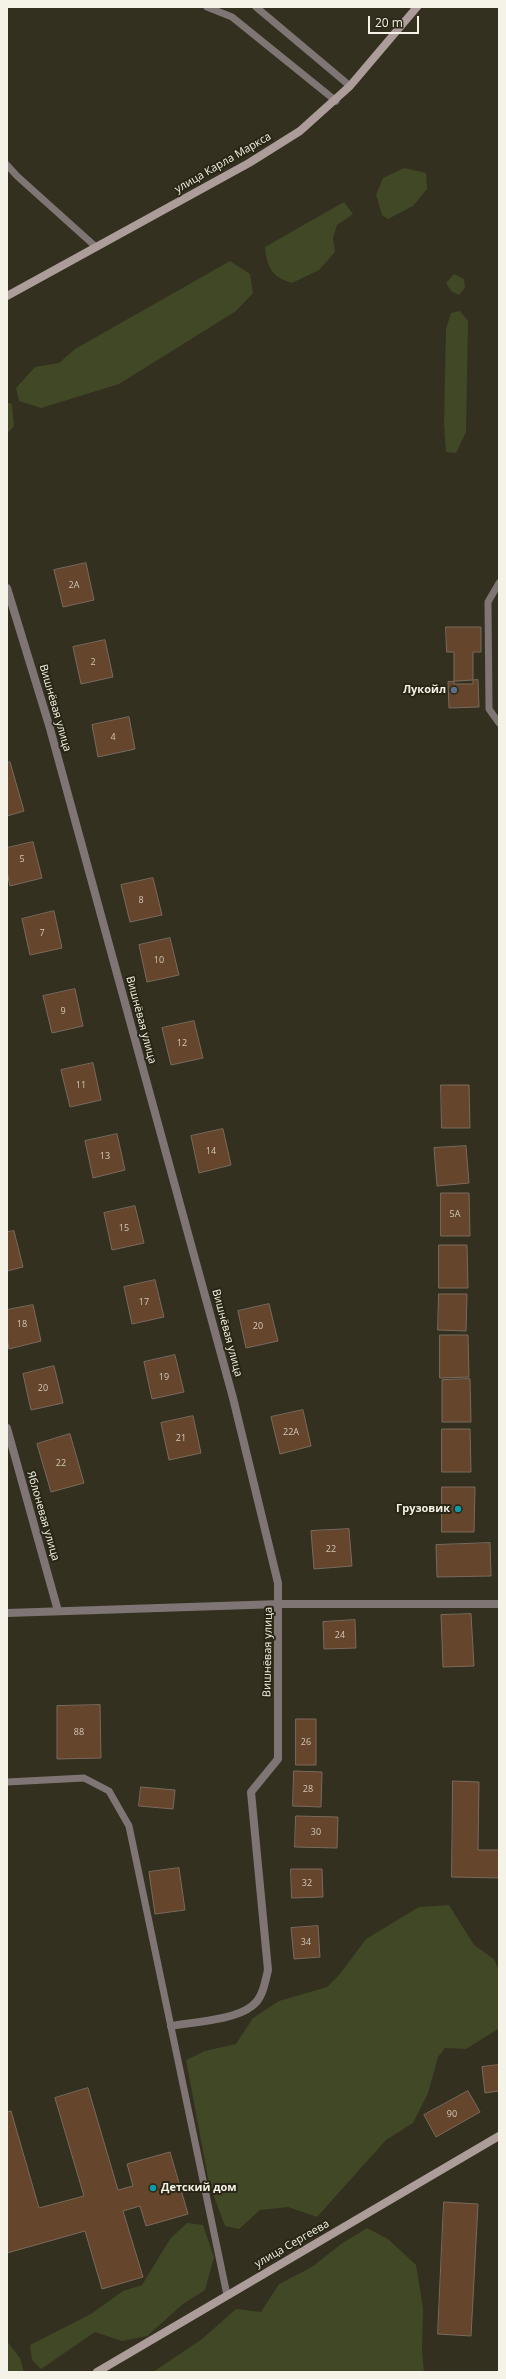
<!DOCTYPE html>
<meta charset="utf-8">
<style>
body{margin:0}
#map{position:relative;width:506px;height:2379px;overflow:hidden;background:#33301f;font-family:"Open Sans",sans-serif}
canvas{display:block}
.frame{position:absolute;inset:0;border:8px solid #f5f3e8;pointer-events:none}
.scale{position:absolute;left:368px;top:16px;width:51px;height:18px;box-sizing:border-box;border:2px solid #f5f3e8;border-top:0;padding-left:5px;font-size:12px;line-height:14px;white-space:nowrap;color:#f5f3e8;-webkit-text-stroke:3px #292615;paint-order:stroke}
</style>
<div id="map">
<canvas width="506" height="2379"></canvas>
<div class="frame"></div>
<div class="scale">20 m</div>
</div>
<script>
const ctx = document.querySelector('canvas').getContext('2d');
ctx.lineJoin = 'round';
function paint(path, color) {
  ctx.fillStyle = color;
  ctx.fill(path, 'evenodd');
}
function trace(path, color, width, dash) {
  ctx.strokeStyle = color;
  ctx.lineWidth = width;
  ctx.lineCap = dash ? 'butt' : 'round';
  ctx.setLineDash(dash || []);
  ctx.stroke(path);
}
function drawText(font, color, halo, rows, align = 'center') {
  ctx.font = font + ' "Open Sans",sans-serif';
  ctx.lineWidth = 4;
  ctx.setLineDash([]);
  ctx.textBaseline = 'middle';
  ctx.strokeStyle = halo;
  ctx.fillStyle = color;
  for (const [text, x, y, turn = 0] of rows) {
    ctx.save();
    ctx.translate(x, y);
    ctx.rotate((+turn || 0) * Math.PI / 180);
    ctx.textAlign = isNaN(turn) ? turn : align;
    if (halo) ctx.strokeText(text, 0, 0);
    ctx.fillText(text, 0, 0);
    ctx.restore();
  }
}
paint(new Path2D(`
 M 404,168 L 426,173 L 427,189 L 413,206 L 388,219 L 382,215 L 376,195 L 383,178 Z
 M 344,202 L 353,214 L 337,225 L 333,238 L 335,252 L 319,270 L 292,283 C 272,277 267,268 265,247 Z
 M 230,261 L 250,274 L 253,293 L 236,311 L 119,384 L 41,408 L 19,401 L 16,388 L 35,367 L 59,363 L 75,349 Z
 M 454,274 L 464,279 L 465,288 L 459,295 L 451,291 L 446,283 Z
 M 460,311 L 468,321 L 466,432 L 456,453 L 446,452 L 444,424 L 446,329 L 451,313 Z
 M 7,402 L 12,404 L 14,426 L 7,434 Z
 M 449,1905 L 474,1945 L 494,1959 L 499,1971 L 498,2029 L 466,2049 L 445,2048 L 438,2057 L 428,2093 L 413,2123 L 386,2140 L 317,2217 L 288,2207 L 260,2210 L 239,2229 L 225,2226 L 209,2183 L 186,2060 L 205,2051 L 236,2044 L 253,2018 L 279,2001 L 327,1987 L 340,1974 L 366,1939 L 419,1907 Z
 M 187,2223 L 203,2225 L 214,2257 L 205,2290 L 183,2304 L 147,2336 L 122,2341 L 95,2332 L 41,2369 L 32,2360 L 30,2345 L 91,2314 L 123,2291 L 142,2285 L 170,2239 Z
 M 367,2228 L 388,2239 L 416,2265 L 423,2308 L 422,2352 L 424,2372 L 153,2372 L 202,2339 L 236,2309 L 261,2312 L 279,2284 L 312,2267 L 341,2244 Z
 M 7,2341 L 20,2358 L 24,2372 L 7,2372 Z`), '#414826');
const building = new Path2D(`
 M 86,563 L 94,600 L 63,607 L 54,570 Z
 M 446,627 L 481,627 L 481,652 L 473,652 L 473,684 L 454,684 L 454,652 L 447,652 Z
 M 105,640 L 113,677 L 81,684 L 73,647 Z
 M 478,680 L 479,707 L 449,708 L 448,682 Z
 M 129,717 L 135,749 L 98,757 L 92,725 Z
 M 10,762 L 24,811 L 7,816 L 7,763 Z
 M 33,842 L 42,878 L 10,886 L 7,871 L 7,848 Z
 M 153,878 L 162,915 L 130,922 L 121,885 Z
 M 54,911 L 62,948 L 30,955 L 22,919 Z
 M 170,938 L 179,975 L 147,982 L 139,945 Z
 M 75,989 L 83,1026 L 52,1033 L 43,996 Z
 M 194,1021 L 203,1058 L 171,1065 L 162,1028 Z
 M 93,1063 L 101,1100 L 70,1107 L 61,1070 Z
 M 441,1085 L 469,1085 L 470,1128 L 442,1128 Z
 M 223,1129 L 231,1165 L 199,1173 L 191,1136 Z
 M 117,1134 L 125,1170 L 93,1178 L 85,1141 Z
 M 466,1146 L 469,1183 L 437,1186 L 434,1148 Z
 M 441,1193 L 469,1193 L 470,1236 L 441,1236 Z
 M 135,1206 L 144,1243 L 112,1250 L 104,1213 Z
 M 14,1231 L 23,1267 L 7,1271 L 7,1232 Z
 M 439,1245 L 467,1245 L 468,1288 L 439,1288 Z
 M 155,1280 L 164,1317 L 132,1324 L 124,1287 Z
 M 439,1294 L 467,1294 L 466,1331 L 438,1330 Z
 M 269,1304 L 278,1341 L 246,1348 L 238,1311 Z
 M 33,1305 L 41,1341 L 9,1349 L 7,1338 L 7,1310 Z
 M 440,1335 L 468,1335 L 469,1377 L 440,1378 Z
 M 175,1355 L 184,1392 L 152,1399 L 144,1362 Z
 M 54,1366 L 63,1403 L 31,1410 L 23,1374 Z
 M 470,1379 L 471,1422 L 442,1422 L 442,1380 Z
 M 303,1410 L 311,1446 L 280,1454 L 271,1417 Z
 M 193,1416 L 201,1453 L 169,1460 L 161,1423 Z
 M 442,1429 L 470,1429 L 471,1472 L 442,1472 Z
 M 70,1434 L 84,1483 L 51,1492 L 37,1444 Z
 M 442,1487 L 475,1487 L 474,1532 L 442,1532 Z
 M 349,1529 L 352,1566 L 314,1569 L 311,1531 Z
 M 490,1543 L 491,1576 L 437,1577 L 436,1545 Z
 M 471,1614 L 474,1666 L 443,1667 L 441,1615 Z
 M 355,1620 L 356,1648 L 324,1649 L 323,1622 Z
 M 100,1705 L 101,1758 L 57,1759 L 57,1706 Z
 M 296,1719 L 316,1719 L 316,1765 L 296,1765 Z
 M 294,1771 L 322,1772 L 321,1807 L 293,1806 Z
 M 453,1781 L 479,1782 L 478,1850 L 499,1850 L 499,1878 L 452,1877 Z
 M 141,1787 L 175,1790 L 173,1809 L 139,1806 Z
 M 296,1816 L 338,1817 L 337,1848 L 295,1847 Z
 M 179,1868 L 185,1910 L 155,1914 L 149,1872 Z
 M 291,1869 L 322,1869 L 323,1897 L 292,1898 Z
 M 318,1926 L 320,1957 L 294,1959 L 291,1928 Z
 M 499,2065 L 499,2091 L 485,2093 L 482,2067 Z
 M 88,2088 L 118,2190 L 133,2186 L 127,2164 L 170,2152 L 188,2214 L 146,2226 L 140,2206 L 123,2211 L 143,2277 L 102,2289 L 85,2231 L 7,2253 L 7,2112 L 11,2111 L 39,2208 L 84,2196 L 55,2098 Z
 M 468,2091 L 480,2112 L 436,2137 L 424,2115 Z
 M 444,2202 L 478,2204 L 471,2336 L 438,2334 Z`);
paint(building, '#65452b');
trace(building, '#7a6a5d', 1);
trace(new Path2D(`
 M 207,7 L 232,17 L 336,101
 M 256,7 L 350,86
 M 7,165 L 17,176 L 96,247
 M 499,583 L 488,602 L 489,709 L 499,723
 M 7,1782 L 84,1778 L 109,1791 L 129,1826 L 227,2295`), '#7f7574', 7);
trace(new Path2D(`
 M 7,588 L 49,725 L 233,1398 L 278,1583 L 278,1759 L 251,1792 L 268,1970 C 265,1982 263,1998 252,2006 C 235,2020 193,2022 171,2026
 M 7,1428 L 58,1611
 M 7,1613 L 280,1604 L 499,1604`), '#7f7574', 8);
trace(new Path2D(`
 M 7,296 L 249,163 L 300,131 L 350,86 L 417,7
 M 97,2372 L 499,2136`), '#ad9d9a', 8);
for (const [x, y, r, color] of [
 [454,690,4,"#5c6f8a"],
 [458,1509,4,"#0f9aa8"],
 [153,2188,4,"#0f9aa8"]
]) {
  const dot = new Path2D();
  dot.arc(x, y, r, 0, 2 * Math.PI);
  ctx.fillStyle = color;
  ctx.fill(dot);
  trace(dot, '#292615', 1.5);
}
drawText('9px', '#d1c8b9', null, [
 ["2А",74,585],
 ["2",93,662],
 ["4",113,737],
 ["5",22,859],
 ["8",141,900],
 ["7",42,933],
 ["10",159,960],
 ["9",63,1011],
 ["12",182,1043],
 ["11",81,1085],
 ["14",211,1151],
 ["13",105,1156],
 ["5А",455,1214],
 ["15",124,1228],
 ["17",144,1302],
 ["18",22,1324],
 ["20",258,1326],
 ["19",164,1377],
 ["20",43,1388],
 ["22А",291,1432],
 ["21",181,1438],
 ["22",61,1463],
 ["22",331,1549],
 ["24",340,1635],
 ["88",79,1732],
 ["26",306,1742],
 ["28",308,1789],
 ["30",316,1832],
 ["32",307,1883],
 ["34",306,1942],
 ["90",452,2114]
]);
drawText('11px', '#f5f3e8', '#292615', [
 ["улица Карла Маркса",223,163,-30],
 ["Вишнёвая улица",55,708,74],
 ["Вишнёвая улица",141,1020,75],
 ["Вишнёвая улица",227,1333,75],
 ["Яблоневая улица",43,1516,74],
 ["Вишнёвая улица",268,1652,-89],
 ["улица Сергеева",292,2244,-30]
]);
drawText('bold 11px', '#f5f3e8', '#292615', [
 ["Лукойл",446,690],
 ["Грузовик",450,1509],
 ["Детский дом",161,2188,"left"]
], 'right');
</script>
